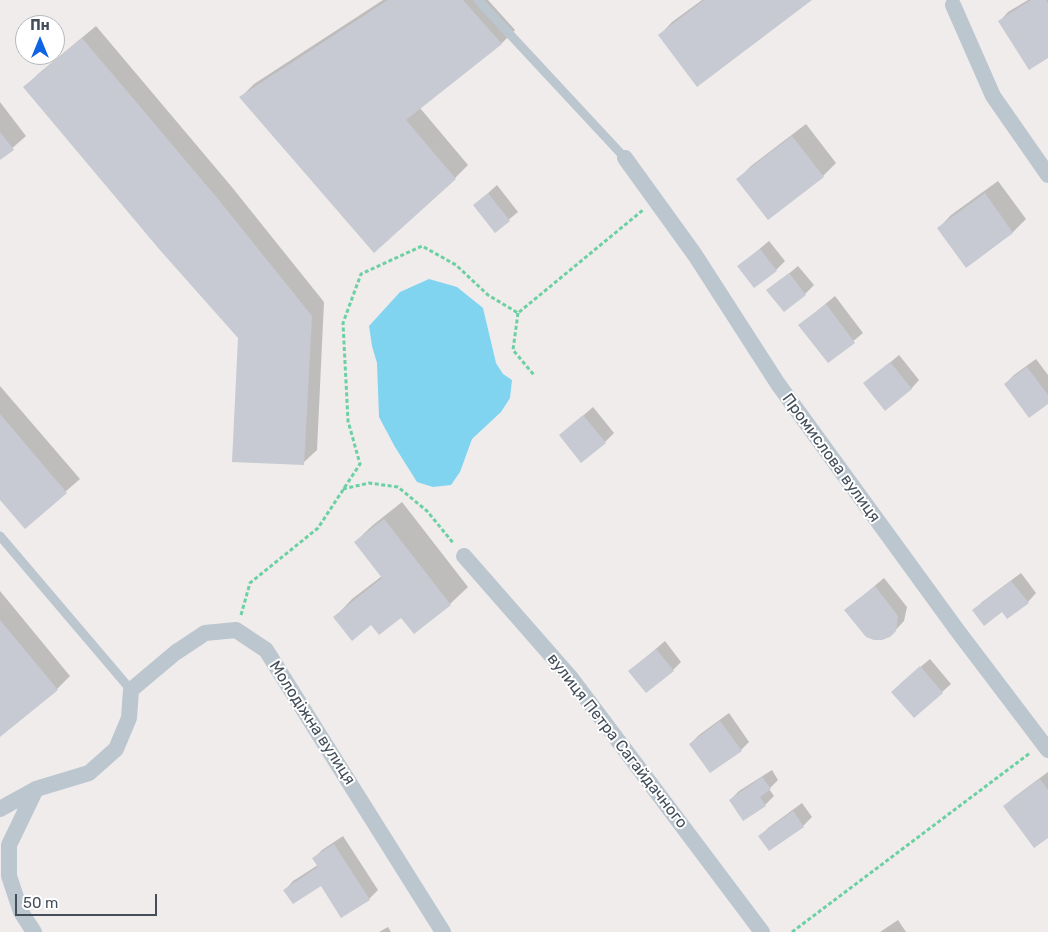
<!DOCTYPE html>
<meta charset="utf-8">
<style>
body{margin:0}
#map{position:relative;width:1048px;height:932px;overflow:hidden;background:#efeceb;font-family:Rubik,sans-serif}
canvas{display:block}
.north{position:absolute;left:15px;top:15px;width:50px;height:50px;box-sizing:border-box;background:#fff;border:1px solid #b4b8bd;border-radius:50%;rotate:0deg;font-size:14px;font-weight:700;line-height:20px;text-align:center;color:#434e5a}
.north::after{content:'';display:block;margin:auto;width:18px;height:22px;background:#0f64e5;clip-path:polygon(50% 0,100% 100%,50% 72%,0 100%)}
.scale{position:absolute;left:15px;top:894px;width:142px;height:22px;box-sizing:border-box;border:2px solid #434e5a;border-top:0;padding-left:6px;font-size:15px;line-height:18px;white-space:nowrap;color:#434e5a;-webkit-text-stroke:4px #fff;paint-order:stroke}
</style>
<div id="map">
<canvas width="1048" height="932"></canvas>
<div class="north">Пн</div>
<div class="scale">50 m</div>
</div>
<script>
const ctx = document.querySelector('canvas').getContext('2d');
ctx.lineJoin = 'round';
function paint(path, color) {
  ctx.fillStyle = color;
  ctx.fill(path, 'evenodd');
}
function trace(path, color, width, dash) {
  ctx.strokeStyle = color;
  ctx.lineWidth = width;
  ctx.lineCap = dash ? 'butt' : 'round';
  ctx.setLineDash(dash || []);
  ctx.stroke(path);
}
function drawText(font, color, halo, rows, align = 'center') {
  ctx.font = font + ' Rubik,sans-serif';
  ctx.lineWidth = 4;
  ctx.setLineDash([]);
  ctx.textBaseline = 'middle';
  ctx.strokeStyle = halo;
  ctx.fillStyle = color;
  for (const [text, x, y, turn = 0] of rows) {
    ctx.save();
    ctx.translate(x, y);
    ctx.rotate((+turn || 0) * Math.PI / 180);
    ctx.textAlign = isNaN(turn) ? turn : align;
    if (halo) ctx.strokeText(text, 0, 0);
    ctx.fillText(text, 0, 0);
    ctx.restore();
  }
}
paint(new Path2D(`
 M 429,279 L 457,287 L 483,308 L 496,363 L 503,374 L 512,380 L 510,398 L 501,412 L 472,439 L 460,472 L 451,485 L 433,487 L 417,482 L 395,447 L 379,417 L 377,363 L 372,346 L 369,326 L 400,292 Z`), '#80d4f0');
paint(new Path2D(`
 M 383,0 L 488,0 L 515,30 L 502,43 L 420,108 L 468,165 L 455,178 L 241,97 L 254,84 Z
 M 702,0 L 810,0 L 659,36 L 672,22 Z
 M 1028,0 L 1048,0 L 1048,56 L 1000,21 L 1008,12 Z
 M 96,26 L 231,186 L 324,302 L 317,450 L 303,463 L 240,338 L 25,87 L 38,74 Z
 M 0,102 L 26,136 L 0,159 Z
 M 806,124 L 836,163 L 823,176 L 738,179 L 751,166 Z
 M 998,181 L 1026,219 L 1013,232 L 966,266 L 938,229 L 951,215 Z
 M 497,185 L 518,212 L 495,231 L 475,205 Z
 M 769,241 L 785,261 L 776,270 L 739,266 Z
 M 798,266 L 814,285 L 805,294 L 768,291 Z
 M 835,296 L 863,333 L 828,362 L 800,325 Z
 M 899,355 L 919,380 L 911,389 L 865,384 Z
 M 1036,359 L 1048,375 L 1048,402 L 1005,384 L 1014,375 Z
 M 0,386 L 80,479 L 25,527 L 0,498 Z
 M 593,407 L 614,433 L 605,442 L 561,435 Z
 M 402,502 L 468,587 L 450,604 L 414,633 L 401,616 L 372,624 L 335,617 L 352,599 L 382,576 L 355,542 L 373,525 Z
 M 1021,573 L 1036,593 L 1028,602 L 1002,611 L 974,611 L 982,602 Z
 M 884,578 L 907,607 L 904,621 L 890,636 L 846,610 Z
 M 0,591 L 70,676 L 57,689 L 0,736 Z
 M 665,641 L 681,662 L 673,670 L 630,671 Z
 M 930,659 L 951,684 L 914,717 L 901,683 Z
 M 729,713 L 749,742 L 741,750 L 690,744 L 699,735 Z
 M 772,770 L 778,780 L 769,789 L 774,796 L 765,805 L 730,800 L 739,791 Z
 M 1048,772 L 1048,837 L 1005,806 L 1013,798 Z
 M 802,803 L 812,817 L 803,826 L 760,836 L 768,828 Z
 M 343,836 L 378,890 L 369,899 L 342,916 L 321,884 L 285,890 L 293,881 L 318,865 L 314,858 L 322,850 Z
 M 898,920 L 906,932 L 880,932 Z
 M 388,927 L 391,932 L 379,932 Z`), '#0003');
paint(new Path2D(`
 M 388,0 L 463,0 L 502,44 L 406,120 L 456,179 L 374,253 L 239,97 Z
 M 704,0 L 812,0 L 697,87 L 658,35 Z
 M 1031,0 L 1046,0 L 1048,3 L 1048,58 L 1029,70 L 998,21 Z
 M 82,38 L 218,199 L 312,316 L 304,465 L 232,462 L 238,338 L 159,249 L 23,87 Z
 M 0,132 L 14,150 L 0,160 Z
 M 792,136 L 824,177 L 768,220 L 736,179 Z
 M 488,193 L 510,221 L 495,233 L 473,205 Z
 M 985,193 L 1013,233 L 966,268 L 937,228 Z
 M 760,249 L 777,271 L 754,288 L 737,266 Z
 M 789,273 L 806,295 L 784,312 L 766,290 Z
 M 826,304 L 855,343 L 828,363 L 798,325 Z
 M 890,362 L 912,389 L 885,411 L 863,383 Z
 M 1027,367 L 1048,395 L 1048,404 L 1029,418 L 1004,384 Z
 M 0,414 L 67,493 L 25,529 L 0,500 Z
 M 583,415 L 606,443 L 581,463 L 559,435 Z
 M 384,519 L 451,605 L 414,634 L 401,618 L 379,635 L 371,625 L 352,641 L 333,617 L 382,578 L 354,542 Z
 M 1011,581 L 1029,603 L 1007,619 L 1002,612 L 984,626 L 972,610 Z
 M 875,586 L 898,616 L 896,631 L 890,637 L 882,640 L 874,640 L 866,637 L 844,610 Z
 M 0,620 L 58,690 L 0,737 Z
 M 656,649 L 674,671 L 646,693 L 628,671 Z
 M 920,666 L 943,693 L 914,718 L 891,692 Z
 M 720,721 L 742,751 L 710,773 L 689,744 Z
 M 762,777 L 771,789 L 760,797 L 766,806 L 743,821 L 729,800 Z
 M 1040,779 L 1048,790 L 1048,838 L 1034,848 L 1003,806 Z
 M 793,811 L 804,827 L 769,851 L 758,836 Z
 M 334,844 L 370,900 L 341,918 L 321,886 L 293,904 L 283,890 L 318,867 L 312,858 Z`), '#c7cad2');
trace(new Path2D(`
 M 518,313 L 513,350 L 534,375
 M 343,489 L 369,483 L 398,487 L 427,511 L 454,544
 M 241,615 L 250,583 L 318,528 L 360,464 L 348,421 L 343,323 L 361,274 L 422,246 L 456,265 L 488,295 L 518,313 L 643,210
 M 792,932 L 1030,753`), '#6cd0a3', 3, [4, 2.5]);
trace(new Path2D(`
 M 478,0 L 625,158
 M 0,536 L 131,690`), '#bbc6cf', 9);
trace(new Path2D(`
 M 953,5 L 993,96 L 1048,175
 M 625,158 L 695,255 L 778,384 L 957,630 L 1048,750
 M 464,556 L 571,678 L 762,932
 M 0,809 L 36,789 L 89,773 L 116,749 L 129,718 L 131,690 L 175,653 L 205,633 L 236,630 L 266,650 L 443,932
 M 34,932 L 21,912 L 9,876 L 9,845 L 36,789`), '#bbc6cf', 16);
drawText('16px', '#434e5a', '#fff', [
 ["Промислова вулиця",831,458,54],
 ["Молодіжна вулиця",312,723,57],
 ["вулиця Петра Сагайдачного",617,741,52]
]);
</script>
